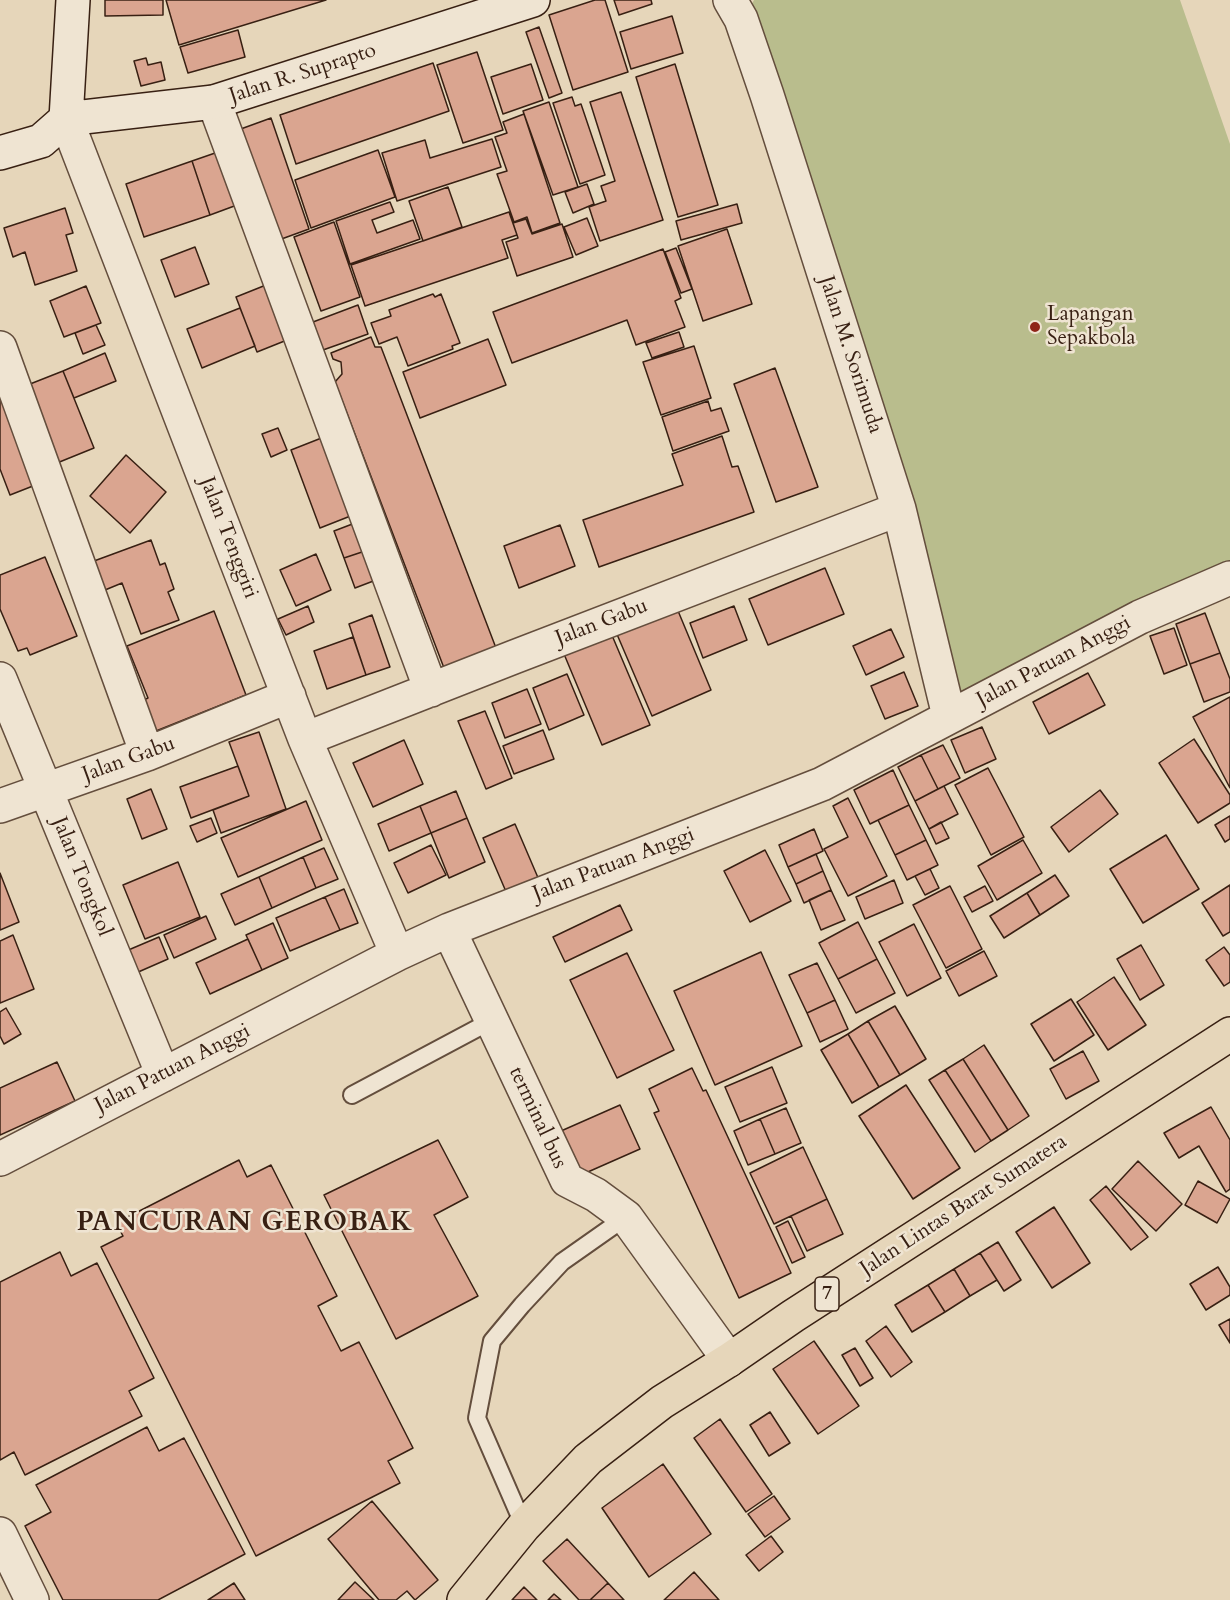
<!DOCTYPE html>
<style>
body{margin:0}
canvas{display:block;background:#e6d6ba}
</style>
<canvas width="1230" height="1600"></canvas>
<script>
const ctx = document.querySelector('canvas').getContext('2d');
ctx.lineJoin = 'round';
function paint(path, color) {
  ctx.fillStyle = color;
  ctx.fill(path, 'evenodd');
}
function trace(path, color, width, dash) {
  ctx.strokeStyle = color;
  ctx.lineWidth = width;
  ctx.lineCap = dash ? 'butt' : 'round';
  ctx.setLineDash(dash || []);
  ctx.stroke(path);
}
function drawText(font, color, halo, rows, align = 'center') {
  ctx.font = font + ' Cardo,serif';
  ctx.lineWidth = 5;
  ctx.setLineDash([]);
  ctx.textBaseline = 'middle';
  ctx.strokeStyle = halo;
  ctx.fillStyle = color;
  for (const [text, x, y, turn = 0] of rows) {
    ctx.save();
    ctx.translate(x, y);
    ctx.rotate((+turn || 0) * Math.PI / 180);
    ctx.textAlign = isNaN(turn) ? turn : align;
    if (halo) ctx.strokeText(text, 0, 0);
    ctx.fillText(text, 0, 0);
    ctx.restore();
  }
}
paint(new Path2D(`
 M 754,0 L 1180,0 L 1230,144 L 1230,578 L 949,716 L 741,25 Z`), '#b9bd8d');
const building = new Path2D(`
 M 105,0 L 163,0 L 163,15 L 105,16 Z
 M 166,0 L 326,0 L 179,45 Z
 M 595,0 L 605,0 L 628,72 L 573,90 L 549,15 Z
 M 614,0 L 651,0 L 652,4 L 619,15 Z
 M 672,16 L 683,53 L 631,69 L 620,32 Z
 M 539,27 L 562,93 L 549,98 L 526,32 Z
 M 238,30 L 245,57 L 188,73 L 180,47 Z
 M 477,52 L 503,130 L 463,143 L 437,65 Z
 M 146,58 L 148,65 L 161,62 L 165,80 L 141,86 L 134,61 Z
 M 433,63 L 449,111 L 296,164 L 280,115 Z
 M 531,64 L 543,100 L 503,114 L 491,77 Z
 M 675,64 L 718,205 L 678,217 L 636,77 Z
 M 621,92 L 663,220 L 600,241 L 589,207 L 606,201 L 601,186 L 615,181 L 590,102 Z
 M 572,97 L 575,106 L 581,104 L 605,175 L 580,184 L 553,103 Z
 M 549,102 L 578,187 L 553,195 L 523,111 Z
 M 524,114 L 560,223 L 532,233 L 527,217 L 514,222 L 497,174 L 507,171 L 495,137 L 507,133 L 503,122 Z
 M 271,118 L 309,229 L 276,241 L 238,130 Z
 M 492,139 L 501,167 L 397,201 L 382,153 L 425,140 L 430,158 Z
 M 378,150 L 395,197 L 311,228 L 295,180 Z
 M 218,152 L 237,205 L 210,215 L 192,161 Z
 M 192,161 L 210,215 L 144,237 L 126,184 Z
 M 587,184 L 594,204 L 573,213 L 565,192 Z
 M 448,187 L 462,227 L 423,241 L 409,201 Z
 M 390,202 L 394,212 L 372,220 L 377,233 L 413,220 L 420,239 L 350,264 L 336,221 Z
 M 737,204 L 742,223 L 681,240 L 676,221 Z
 M 65,208 L 73,233 L 66,235 L 77,271 L 35,285 L 25,252 L 13,257 L 4,228 Z
 M 509,212 L 517,235 L 502,240 L 508,258 L 365,306 L 351,265 Z
 M 587,218 L 598,246 L 576,255 L 564,227 Z
 M 526,219 L 532,234 L 562,224 L 573,257 L 517,276 L 506,242 L 518,238 L 513,223 Z
 M 334,222 L 360,297 L 321,311 L 294,237 Z
 M 727,229 L 752,304 L 703,321 L 678,246 Z
 M 195,247 L 209,284 L 175,297 L 161,260 Z
 M 676,248 L 692,289 L 681,293 L 665,252 Z
 M 663,249 L 681,298 L 675,301 L 685,327 L 636,345 L 627,320 L 512,363 L 493,312 Z
 M 266,285 L 287,340 L 257,352 L 236,297 Z
 M 86,286 L 101,323 L 64,337 L 50,301 Z
 M 433,294 L 435,297 L 441,294 L 460,343 L 452,346 L 453,349 L 408,366 L 397,337 L 379,344 L 371,323 L 391,316 L 389,310 Z
 M 358,305 L 368,334 L 323,350 L 313,322 Z
 M 240,308 L 255,346 L 202,368 L 187,329 Z
 M 96,325 L 105,345 L 83,354 L 75,333 Z
 M 679,332 L 684,347 L 652,358 L 646,343 Z
 M 371,337 L 375,347 L 381,347 L 496,648 L 444,668 L 335,382 L 342,374 L 341,362 L 333,359 L 331,353 Z
 M 488,339 L 506,385 L 420,418 L 403,372 Z
 M 694,346 L 711,398 L 661,415 L 643,362 Z
 M 105,353 L 116,381 L 74,398 L 63,371 Z
 M 775,368 L 818,487 L 776,502 L 734,384 Z
 M 63,371 L 94,448 L 57,463 L 25,386 Z
 M 0,386 L 38,484 L 10,495 L 0,469 Z
 M 708,401 L 711,411 L 721,408 L 729,431 L 673,451 L 662,417 Z
 M 278,428 L 287,450 L 271,457 L 262,434 Z
 M 722,436 L 732,467 L 738,466 L 754,512 L 599,567 L 583,520 L 683,485 L 672,454 Z
 M 324,437 L 353,515 L 320,528 L 291,450 Z
 M 126,455 L 166,492 L 130,533 L 90,496 Z
 M 355,523 L 365,551 L 344,558 L 334,531 Z
 M 560,525 L 575,566 L 519,588 L 504,546 Z
 M 151,540 L 160,565 L 165,563 L 174,589 L 168,592 L 179,620 L 141,634 L 122,583 L 105,590 L 94,561 Z
 M 365,551 L 376,580 L 355,588 L 344,558 Z
 M 316,554 L 331,590 L 296,606 L 280,570 Z
 M 45,557 L 77,636 L 30,655 L 27,648 L 18,651 L 0,609 L 0,575 Z
 M 825,568 L 844,614 L 768,645 L 749,599 Z
 M 308,606 L 314,622 L 286,635 L 278,619 Z
 M 676,606 L 711,690 L 652,716 L 616,632 Z
 M 734,606 L 747,640 L 703,658 L 690,623 Z
 M 214,611 L 246,695 L 151,733 L 139,702 L 148,698 L 127,646 Z
 M 1205,613 L 1220,653 L 1190,664 L 1176,624 Z
 M 372,615 L 390,667 L 366,675 L 349,624 Z
 M 1174,628 L 1187,665 L 1164,674 L 1150,636 Z
 M 891,629 L 904,657 L 866,675 L 853,646 Z
 M 611,633 L 650,725 L 602,745 L 564,654 Z
 M 353,637 L 366,675 L 327,689 L 314,651 Z
 M 1220,653 L 1230,679 L 1230,692 L 1204,702 L 1190,664 Z
 M 904,672 L 918,706 L 885,719 L 871,686 Z
 M 1088,673 L 1105,705 L 1049,734 L 1033,702 Z
 M 567,674 L 584,715 L 549,730 L 533,688 Z
 M 527,689 L 541,724 L 505,738 L 492,703 Z
 M 1230,697 L 1230,788 L 1193,717 Z
 M 485,711 L 512,778 L 486,789 L 458,721 Z
 M 982,727 L 996,759 L 965,773 L 951,740 Z
 M 543,730 L 554,759 L 514,774 L 503,746 Z
 M 259,732 L 286,809 L 221,833 L 213,810 L 249,796 L 229,742 Z
 M 1194,739 L 1230,795 L 1230,803 L 1198,823 L 1159,763 Z
 M 404,740 L 423,784 L 373,807 L 353,763 Z
 M 943,745 L 960,778 L 938,789 L 921,755 Z
 M 921,755 L 938,789 L 915,801 L 898,767 Z
 M 238,766 L 249,796 L 191,818 L 180,787 Z
 M 988,768 L 1024,837 L 991,855 L 955,785 Z
 M 893,770 L 909,805 L 870,824 L 854,790 Z
 M 944,786 L 958,814 L 929,829 L 915,801 Z
 M 151,789 L 167,829 L 142,839 L 127,799 Z
 M 1100,790 L 1118,814 L 1069,852 L 1051,827 Z
 M 456,791 L 467,818 L 431,833 L 420,806 Z
 M 848,798 L 887,876 L 848,896 L 824,849 L 848,837 L 833,806 Z
 M 306,801 L 322,840 L 238,877 L 221,838 Z
 M 909,805 L 926,840 L 895,855 L 878,820 Z
 M 420,806 L 431,833 L 389,851 L 378,824 Z
 M 1230,816 L 1230,839 L 1225,842 L 1215,825 Z
 M 211,818 L 217,833 L 197,842 L 190,826 Z
 M 467,818 L 485,862 L 449,878 L 431,833 Z
 M 941,822 L 949,838 L 936,844 L 929,829 Z
 M 515,824 L 539,880 L 507,894 L 483,838 Z
 M 814,829 L 823,851 L 788,867 L 779,845 Z
 M 1166,835 L 1199,889 L 1143,923 L 1110,869 Z
 M 926,840 L 938,865 L 907,880 L 895,855 Z
 M 1023,840 L 1042,873 L 997,900 L 978,866 Z
 M 431,845 L 446,875 L 408,893 L 394,863 Z
 M 324,848 L 338,879 L 316,888 L 303,857 Z
 M 765,850 L 791,901 L 750,922 L 724,871 Z
 M 816,854 L 823,871 L 796,884 L 788,867 Z
 M 303,857 L 316,888 L 272,908 L 259,877 Z
 M 178,862 L 200,917 L 145,939 L 123,885 Z
 M 930,869 L 939,888 L 925,895 L 915,876 Z
 M 823,871 L 831,890 L 804,903 L 796,884 Z
 M 0,873 L 19,922 L 0,930 Z
 M 1055,875 L 1069,896 L 1040,915 L 1027,893 Z
 M 259,877 L 272,908 L 235,925 L 221,894 Z
 M 894,880 L 903,903 L 865,919 L 856,897 Z
 M 1230,885 L 1230,932 L 1223,936 L 1202,903 Z
 M 950,886 L 982,949 L 946,968 L 913,905 Z
 M 985,886 L 993,901 L 972,912 L 964,897 Z
 M 344,889 L 358,923 L 340,930 L 325,897 Z
 M 831,890 L 845,920 L 821,930 L 809,900 Z
 M 1027,893 L 1040,915 L 1004,938 L 990,916 Z
 M 325,897 L 340,930 L 290,951 L 276,918 Z
 M 620,905 L 632,930 L 565,962 L 553,937 Z
 M 206,916 L 216,939 L 174,958 L 164,935 Z
 M 858,922 L 877,959 L 838,979 L 819,943 Z
 M 273,923 L 288,958 L 262,970 L 246,935 Z
 M 914,924 L 941,978 L 907,996 L 879,942 Z
 M 13,935 L 34,989 L 0,1003 L 0,941 Z
 M 159,937 L 168,959 L 136,973 L 126,951 Z
 M 248,939 L 262,970 L 210,994 L 196,963 Z
 M 1141,945 L 1164,985 L 1140,1000 L 1117,959 Z
 M 1224,947 L 1230,955 L 1230,982 L 1224,986 L 1206,960 Z
 M 984,951 L 997,976 L 959,996 L 946,971 Z
 M 761,952 L 802,1046 L 715,1085 L 674,991 Z
 M 627,953 L 674,1050 L 617,1078 L 570,980 Z
 M 877,959 L 895,993 L 856,1013 L 838,979 Z
 M 817,963 L 835,1000 L 807,1013 L 789,975 Z
 M 1114,977 L 1146,1025 L 1108,1050 L 1077,1002 Z
 M 1071,999 L 1094,1035 L 1054,1061 L 1031,1024 Z
 M 835,1000 L 848,1029 L 820,1042 L 807,1013 Z
 M 895,1006 L 926,1059 L 900,1075 L 868,1021 Z
 M 6,1008 L 21,1034 L 4,1044 L 0,1036 L 0,1012 Z
 M 868,1021 L 900,1075 L 879,1087 L 848,1034 Z
 M 848,1034 L 879,1087 L 852,1103 L 821,1050 Z
 M 984,1045 L 1029,1116 L 1008,1130 L 963,1059 Z
 M 1083,1051 L 1099,1081 L 1066,1099 L 1050,1069 Z
 M 963,1059 L 1008,1130 L 991,1141 L 945,1070 Z
 M 57,1062 L 75,1101 L 0,1135 L 0,1088 Z
 M 772,1067 L 787,1103 L 740,1122 L 725,1087 Z
 M 692,1068 L 703,1091 L 706,1090 L 791,1273 L 739,1298 L 654,1113 L 659,1111 L 649,1089 Z
 M 945,1070 L 991,1141 L 975,1152 L 929,1080 Z
 M 906,1085 L 960,1168 L 913,1199 L 859,1116 Z
 M 620,1105 L 640,1149 L 581,1175 L 561,1131 Z
 M 1211,1107 L 1230,1140 L 1230,1189 L 1226,1192 L 1199,1146 L 1179,1158 L 1164,1133 Z
 M 786,1108 L 801,1143 L 775,1154 L 760,1119 Z
 M 760,1119 L 775,1154 L 748,1165 L 734,1131 Z
 M 438,1140 L 468,1197 L 434,1215 L 478,1296 L 396,1339 L 324,1195 Z
 M 803,1147 L 827,1199 L 774,1224 L 750,1173 Z
 M 239,1160 L 247,1177 L 271,1165 L 337,1296 L 318,1306 L 341,1351 L 359,1342 L 413,1448 L 388,1461 L 400,1483 L 256,1556 L 101,1247 L 123,1236 L 116,1223 Z
 M 1138,1161 L 1182,1204 L 1156,1231 L 1112,1189 Z
 M 1198,1181 L 1230,1199 L 1217,1223 L 1185,1205 Z
 M 1106,1186 L 1148,1237 L 1131,1250 L 1090,1200 Z
 M 827,1199 L 843,1234 L 807,1251 L 791,1216 Z
 M 1054,1207 L 1090,1263 L 1052,1288 L 1016,1232 Z
 M 788,1221 L 805,1257 L 792,1263 L 776,1227 Z
 M 998,1242 L 1021,1280 L 1004,1291 L 980,1253 Z
 M 60,1252 L 71,1276 L 97,1263 L 154,1378 L 129,1391 L 142,1416 L 25,1475 L 14,1452 L 0,1460 L 0,1282 Z
 M 980,1253 L 997,1280 L 970,1296 L 954,1269 Z
 M 1218,1267 L 1230,1287 L 1230,1295 L 1206,1310 L 1190,1284 Z
 M 954,1269 L 970,1296 L 945,1312 L 928,1285 Z
 M 928,1285 L 945,1312 L 912,1332 L 895,1305 Z
 M 1230,1319 L 1230,1343 L 1219,1325 Z
 M 886,1326 L 912,1362 L 891,1377 L 866,1341 Z
 M 814,1341 L 859,1406 L 818,1434 L 773,1369 Z
 M 855,1348 L 873,1378 L 860,1386 L 842,1355 Z
 M 770,1412 L 790,1443 L 769,1456 L 750,1425 Z
 M 720,1419 L 772,1494 L 746,1512 L 694,1438 Z
 M 147,1427 L 159,1451 L 184,1438 L 245,1554 L 158,1600 L 63,1600 L 25,1526 L 51,1512 L 36,1485 Z
 M 663,1464 L 711,1534 L 649,1577 L 602,1508 Z
 M 774,1496 L 790,1519 L 765,1537 L 748,1514 Z
 M 372,1501 L 438,1580 L 415,1600 L 407,1591 L 396,1600 L 379,1600 L 328,1539 Z
 M 771,1536 L 783,1552 L 759,1571 L 746,1555 Z
 M 567,1539 L 608,1583 L 590,1600 L 579,1600 L 543,1561 Z
 M 694,1572 L 719,1600 L 664,1600 Z
 M 355,1582 L 374,1600 L 338,1600 Z
 M 234,1583 L 245,1600 L 208,1600 Z
 M 608,1583 L 624,1600 L 590,1600 Z
 M 524,1587 L 537,1600 L 512,1600 Z
 M 554,1594 L 561,1600 L 548,1600 Z`);
paint(building, '#daa590');
trace(building, '#382013', 1.5);
const lane = new Path2D(`
 M 352,1095 L 491,1021
 M 524,1526 L 477,1418 L 492,1341 L 522,1305 L 562,1262 L 626,1217`);
const street = new Path2D(`
 M 730,0 L 741,19 L 767,95 L 899,509 L 949,716
 M 214,102 L 431,690
 M 66,119 L 305,739 L 397,954
 M 0,348 L 147,754
 M 0,679 L 163,1075
 M 305,739 L 514,657 L 899,509
 M 0,806 L 147,754 L 289,696
 M 449,930 L 567,1180 L 596,1195 L 626,1217 L 729,1360
 M 0,1159 L 397,954 L 449,930 L 822,784 L 1140,617 L 1230,578
 M 0,1534 L 32,1600`);
const secondary = new Path2D(`
 M 66,119 L 214,102 L 533,0
 M 66,119 L 73,0
 M 0,153 L 41,141 L 66,119`);
const highway = new Path2D(`
 M 464,1600 L 524,1526 L 588,1459 L 662,1402 L 729,1360 L 793,1316 L 1230,1034`);
trace(lane, '#644e3d', 20);
trace(street, '#644e3d', 36);
trace(secondary, '#382013', 36);
trace(highway, '#382013', 36);
trace(lane, '#efe4d2', 16);
trace(street, '#efe4d2', 33);
trace(secondary, '#efe4d2', 33);
trace(highway, '#e6d6ba', 33);
for (const [x, y, r, color] of [
 [1035,327,6,"#8f2418"]
]) {
  const dot = new Path2D();
  dot.arc(x, y, r, 0, 2 * Math.PI);
  ctx.fillStyle = color;
  ctx.fill(dot);
  trace(dot, '#efe4d2', 2);
}
for (const [x, y, w] of [
 [827,1294,24]
]) {
  const box = new Path2D();
  box.roundRect(x - w / 2, y - 17, w, 34, 4.5);
  ctx.fillStyle = '#efe4d2';
  ctx.fill(box);
  trace(box, '#382013', 1.5);
}
drawText('bold 20px', '#382013', null, [
 ["7",827,1294]
]);
drawText('21px', '#382013', '#efe4d2', [
 ["Jalan R. Suprapto",303,74,-18],
 ["Jalan M. Sorimuda",850,355,72],
 ["Jalan Tenggiri",228,538,69],
 ["Jalan Gabu",602,623,-21],
 ["Jalan Patuan Anggi",1054,662,-28],
 ["Jalan Gabu",129,760,-20],
 ["Jalan Patuan Anggi",614,865,-21],
 ["Jalan Tongkol",81,877,68],
 ["Jalan Patuan Anggi",173,1069,-27],
 ["terminal bus",537,1118,65],
 ["Jalan Lintas Barat Sumatera",964,1206,-33]
]);
drawText('21px', '#382013', '#efe4d2', [
 ["Lapangan",1047,315],
 ["Sepakbola",1047,339]
], 'left');
ctx.letterSpacing = '1.5px';
drawText('bold 27px', '#382013', '#efe4d2', [
 ["PANCURAN GEROBAK",245,1224]
]);
ctx.letterSpacing = '0px';
</script>
